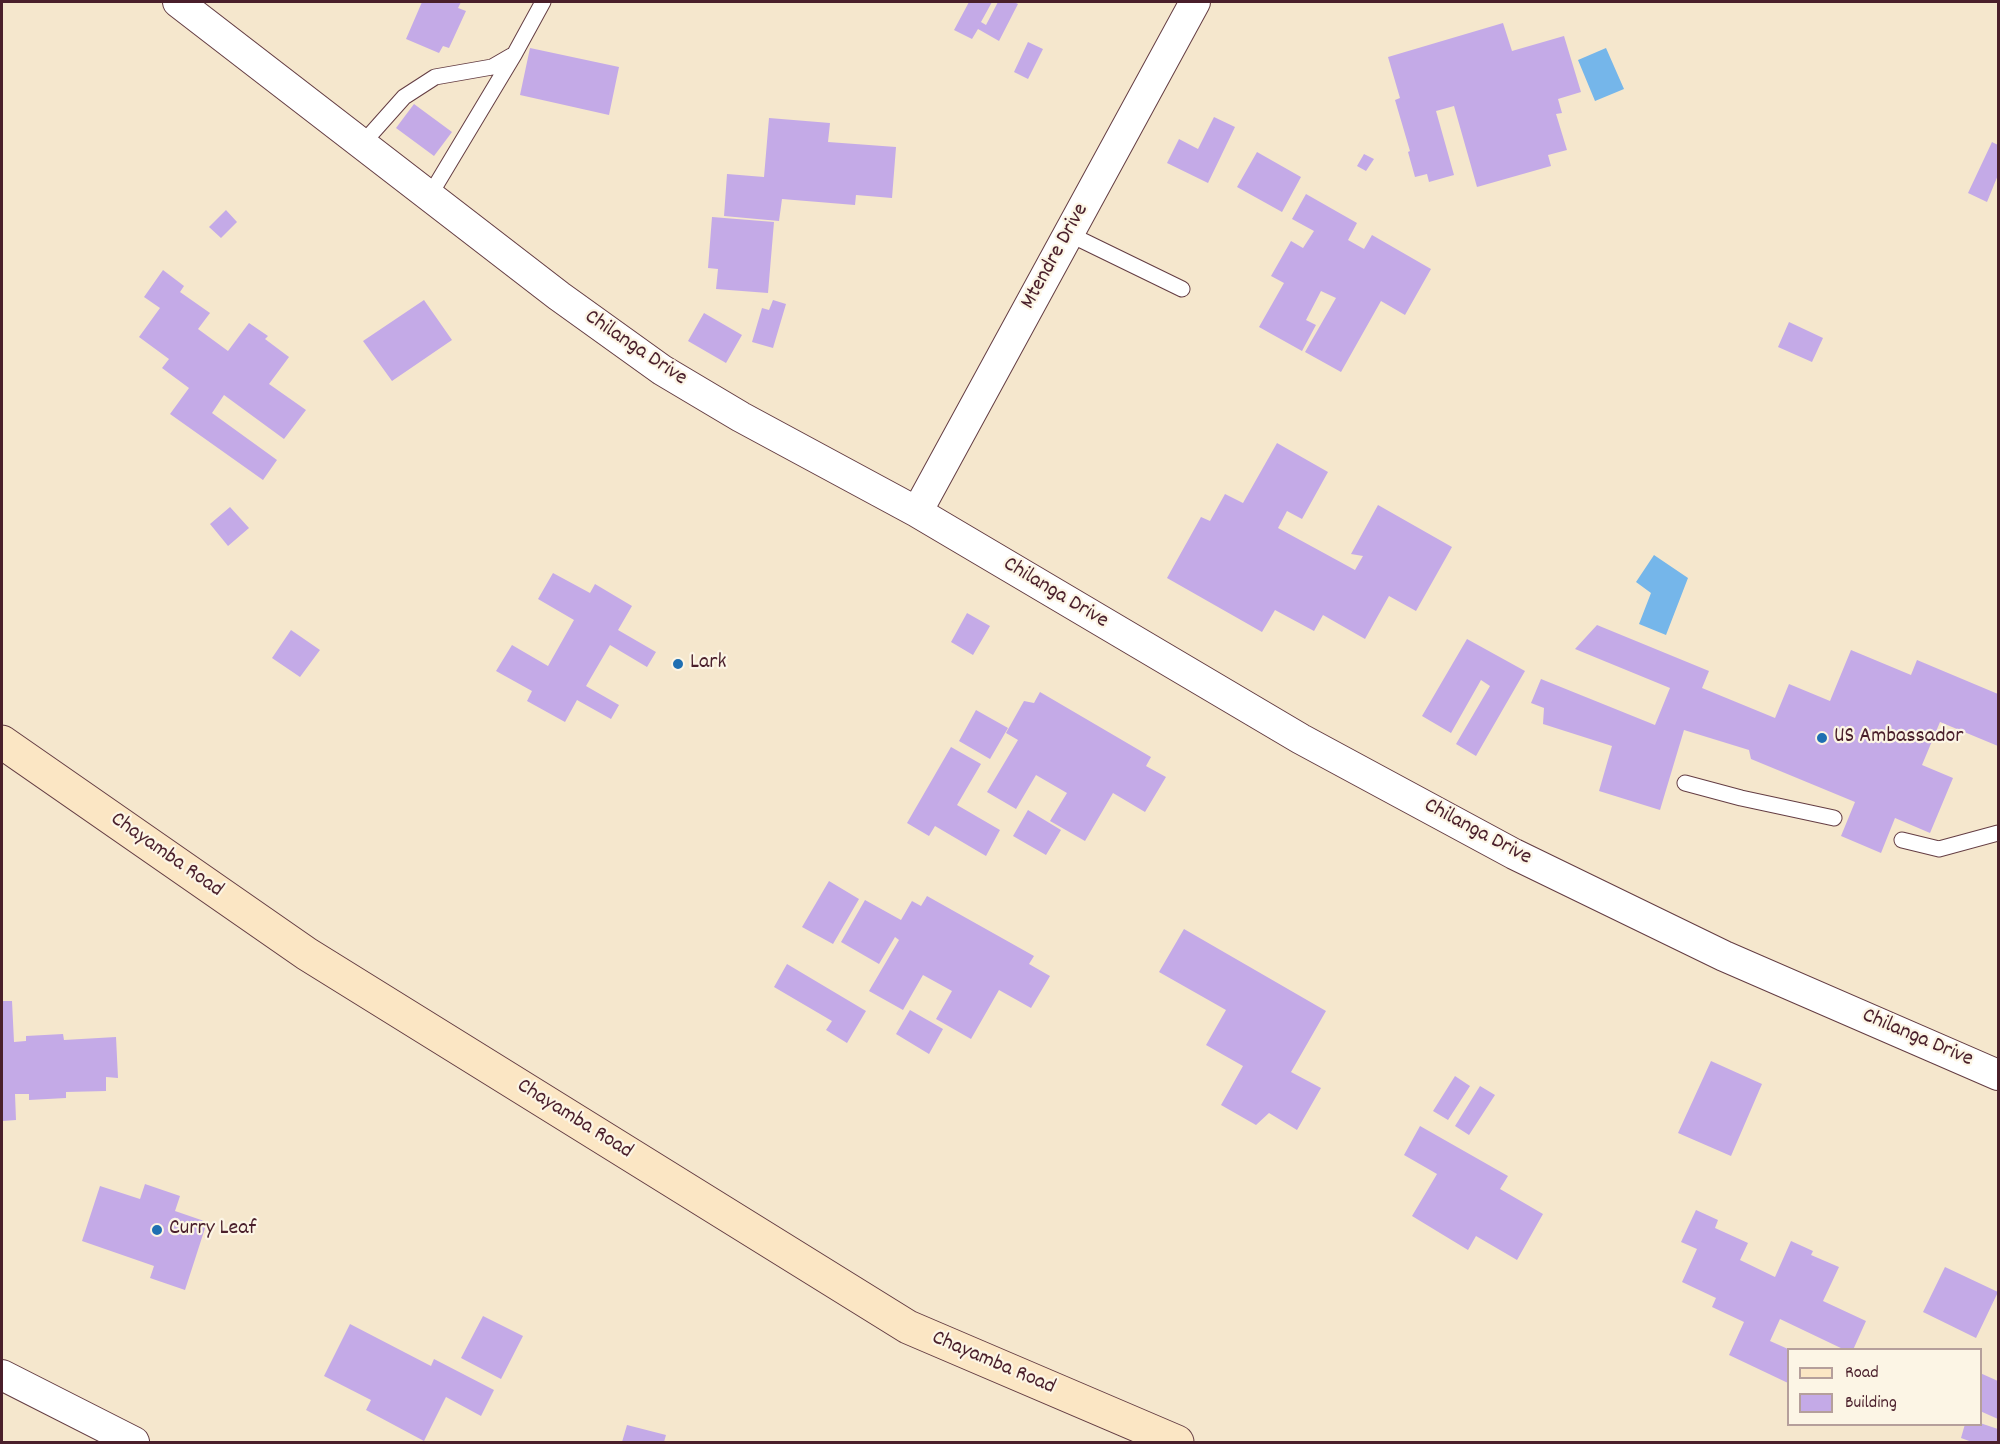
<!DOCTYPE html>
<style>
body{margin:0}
#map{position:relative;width:2000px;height:1444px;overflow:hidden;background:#f5e7cd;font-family:Dekko,sans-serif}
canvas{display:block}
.frame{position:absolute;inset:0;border:3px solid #4a1f2b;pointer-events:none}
.legend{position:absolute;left:1787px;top:1348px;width:195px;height:78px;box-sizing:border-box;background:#fcf5e5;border:2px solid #b59f9b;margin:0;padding:8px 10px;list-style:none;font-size:18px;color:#4a1f2b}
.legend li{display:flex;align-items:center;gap:12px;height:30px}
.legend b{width:30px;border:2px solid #b59f9b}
</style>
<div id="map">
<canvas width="2000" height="1444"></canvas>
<div class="frame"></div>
<ul class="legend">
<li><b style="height:8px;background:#fbe6c4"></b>Road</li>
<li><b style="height:16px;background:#c4aae7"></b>Building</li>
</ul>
</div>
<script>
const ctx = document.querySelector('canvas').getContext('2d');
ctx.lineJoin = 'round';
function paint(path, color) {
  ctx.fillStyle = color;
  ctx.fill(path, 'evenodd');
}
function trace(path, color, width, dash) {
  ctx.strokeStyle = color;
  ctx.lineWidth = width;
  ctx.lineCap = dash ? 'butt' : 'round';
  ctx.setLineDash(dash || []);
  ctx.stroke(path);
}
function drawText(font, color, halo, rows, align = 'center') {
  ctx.font = font + ' Dekko,sans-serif';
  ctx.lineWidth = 4.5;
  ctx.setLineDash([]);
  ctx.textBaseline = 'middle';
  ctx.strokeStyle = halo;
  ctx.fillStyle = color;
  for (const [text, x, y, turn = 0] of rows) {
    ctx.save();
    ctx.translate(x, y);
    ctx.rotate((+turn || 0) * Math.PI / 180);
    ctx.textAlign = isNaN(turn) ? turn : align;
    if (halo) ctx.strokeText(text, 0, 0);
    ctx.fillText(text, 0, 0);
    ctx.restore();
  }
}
paint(new Path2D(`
 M 1606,48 L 1624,89 L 1595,101 L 1578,60 Z
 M 1654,555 L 1688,578 L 1666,635 L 1639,624 L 1651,593 L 1636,582 Z`), '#75b6ea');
paint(new Path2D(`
 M 422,2 L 461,2 L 458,8 L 466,11 L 449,48 L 443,46 L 439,53 L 406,39 Z
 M 969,2 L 992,2 L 981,22 L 986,25 L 998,2 L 1014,2 L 1018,4 L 999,41 L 978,29 L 972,39 L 954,30 Z
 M 1503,23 L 1512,51 L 1564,36 L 1581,92 L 1558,99 L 1562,113 L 1556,114 L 1567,150 L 1548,155 L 1551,166 L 1477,187 L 1454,106 L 1436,111 L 1454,175 L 1429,182 L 1427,174 L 1415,177 L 1408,152 L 1410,151 L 1395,100 L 1400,98 L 1388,57 Z
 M 1028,42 L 1043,49 L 1028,79 L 1014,72 Z
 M 530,48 L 619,67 L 609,115 L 520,95 Z
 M 414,104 L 452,132 L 434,156 L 396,128 Z
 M 1214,117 L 1235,127 L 1208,183 L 1167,163 L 1179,139 L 1198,149 Z
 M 769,118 L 830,123 L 828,142 L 896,147 L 892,198 L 856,195 L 855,205 L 782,199 L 779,221 L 724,216 L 727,174 L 764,177 Z
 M 1992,142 L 1998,145 L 1998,175 L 1987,202 L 1968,193 Z
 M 1257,152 L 1301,177 L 1282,212 L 1237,187 Z
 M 1364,154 L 1374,159 L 1366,171 L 1357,166 Z
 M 1306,194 L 1357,223 L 1348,240 L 1364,249 L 1372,235 L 1431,269 L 1405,315 L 1381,301 L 1341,372 L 1305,352 L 1336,298 L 1321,291 L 1306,320 L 1316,325 L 1302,351 L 1259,327 L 1284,283 L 1271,276 L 1291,241 L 1303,248 L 1314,231 L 1292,219 Z
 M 226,210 L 237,222 L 221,238 L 209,227 Z
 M 712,217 L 774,222 L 768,293 L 716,289 L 718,269 L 708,268 Z
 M 163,270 L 184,286 L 180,292 L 210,313 L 198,329 L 228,351 L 249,323 L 268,336 L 265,339 L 289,357 L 269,384 L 306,410 L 284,439 L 224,395 L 212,413 L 277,460 L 263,480 L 170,414 L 189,388 L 162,368 L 169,359 L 139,337 L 160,308 L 144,297 Z
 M 424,300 L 452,340 L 392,381 L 363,341 Z
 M 773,300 L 786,304 L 773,348 L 752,342 L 762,308 L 769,310 Z
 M 704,313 L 742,335 L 726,363 L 688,341 Z
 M 1789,322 L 1823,338 L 1812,362 L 1778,347 Z
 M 1277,443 L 1328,472 L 1302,519 L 1287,511 L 1278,528 L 1355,570 L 1363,556 L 1351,554 L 1378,505 L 1452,547 L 1416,611 L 1389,596 L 1365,639 L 1323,615 L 1314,631 L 1275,610 L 1262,632 L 1167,578 L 1201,517 L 1210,521 L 1225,494 L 1243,503 Z
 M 230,507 L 249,528 L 228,546 L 210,524 Z
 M 553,573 L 590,593 L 595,584 L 632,606 L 618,630 L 656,652 L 647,667 L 610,645 L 586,686 L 619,705 L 611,719 L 577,700 L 565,722 L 527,701 L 532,691 L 496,671 L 512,645 L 548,666 L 574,620 L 538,599 Z
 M 967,613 L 990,626 L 973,655 L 951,642 Z
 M 1597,625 L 1709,671 L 1702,688 L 1775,718 L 1789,684 L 1830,701 L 1851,650 L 1911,675 L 1917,660 L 1998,694 L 1998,746 L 1940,722 L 1922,765 L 1953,778 L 1930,833 L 1895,818 L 1881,853 L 1841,836 L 1855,802 L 1751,759 L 1749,750 L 1684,730 L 1660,810 L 1599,791 L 1612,746 L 1543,724 L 1544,708 L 1531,703 L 1541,679 L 1655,725 L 1670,688 L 1575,649 Z
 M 291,630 L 320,650 L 300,677 L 272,658 Z
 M 1467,639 L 1525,671 L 1476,756 L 1456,744 L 1490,686 L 1481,680 L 1451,733 L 1422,716 Z
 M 1040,692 L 1151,757 L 1146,766 L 1166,777 L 1145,812 L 1113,793 L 1085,841 L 1050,821 L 1067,793 L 1036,775 L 1016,809 L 987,792 L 1018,740 L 1006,733 L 1024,701 L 1034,703 Z
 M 976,710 L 1008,728 L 990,759 L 959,741 Z
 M 951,747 L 981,764 L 957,805 L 1000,830 L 986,856 L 935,826 L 929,836 L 907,823 Z
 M 1028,810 L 1061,830 L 1046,855 L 1013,836 Z
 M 829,881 L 859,899 L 833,944 L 802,927 Z
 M 927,896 L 1034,956 L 1029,964 L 1050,976 L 1031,1008 L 999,990 L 971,1039 L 936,1019 L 952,991 L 923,975 L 903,1010 L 869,991 L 899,940 L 895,937 L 879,964 L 841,942 L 865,900 L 901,920 L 912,901 L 921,906 Z
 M 1184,929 L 1326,1011 L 1291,1072 L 1321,1088 L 1297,1130 L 1269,1113 L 1256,1125 L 1221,1105 L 1243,1066 L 1206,1045 L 1226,1010 L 1159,972 Z
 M 787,964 L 866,1011 L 847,1043 L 826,1030 L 832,1021 L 774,987 Z
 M 2,1001 L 12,1001 L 14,1042 L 26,1041 L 26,1036 L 63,1034 L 64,1040 L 116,1037 L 118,1078 L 106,1077 L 106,1091 L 66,1092 L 66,1098 L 29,1100 L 29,1094 L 15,1094 L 16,1120 L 2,1121 Z
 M 910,1010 L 943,1029 L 929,1054 L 896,1034 Z
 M 1711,1061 L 1762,1084 L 1731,1156 L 1678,1133 Z
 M 1455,1076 L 1470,1086 L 1448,1120 L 1433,1111 Z
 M 1480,1086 L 1495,1095 L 1469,1135 L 1455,1126 Z
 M 1420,1126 L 1508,1176 L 1500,1189 L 1543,1214 L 1517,1260 L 1476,1236 L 1468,1250 L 1412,1216 L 1437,1174 L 1404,1155 Z
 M 145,1184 L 180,1196 L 175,1211 L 207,1222 L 185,1290 L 150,1278 L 154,1266 L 82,1241 L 100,1186 L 140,1199 Z
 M 1696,1210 L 1718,1220 L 1715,1228 L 1748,1243 L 1740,1260 L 1775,1277 L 1791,1241 L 1813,1251 L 1811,1255 L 1839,1267 L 1823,1301 L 1866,1321 L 1853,1350 L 1845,1350 L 1780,1319 L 1770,1341 L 1788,1349 L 1788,1383 L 1729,1355 L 1744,1322 L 1712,1307 L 1716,1298 L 1682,1282 L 1697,1249 L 1681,1242 Z
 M 1945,1267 L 1998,1292 L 1976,1338 L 1923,1312 Z
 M 483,1316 L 523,1336 L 501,1379 L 461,1358 Z
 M 350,1324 L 431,1366 L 434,1359 L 494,1390 L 481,1416 L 446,1397 L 424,1441 L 366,1410 L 371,1400 L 324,1376 Z
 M 1980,1373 L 1998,1381 L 1998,1419 L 1980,1411 Z
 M 1980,1423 L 1998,1429 L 1998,1442 L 1972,1442 L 1961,1438 L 1965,1424 L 1980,1424 Z
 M 627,1425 L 666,1435 L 664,1442 L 622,1442 Z`), '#c4aae7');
const lane = new Path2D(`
 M 363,143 L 404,97 L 435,77 L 492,67 L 511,56
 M 430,195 L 514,55 L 543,2
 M 1069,234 L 1182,289
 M 1685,783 L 1741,798 L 1834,818
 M 1902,840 L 1939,849 L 1998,833`);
const street = new Path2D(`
 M 178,2 L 559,296 L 662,370 L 741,417 L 917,512 L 1301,739 L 1514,854 L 1724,956 L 1998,1075
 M 917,512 L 1195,2
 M 2,1375 L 134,1442`);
const secondary = new Path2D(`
 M 2,742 L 307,954 L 908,1327 L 1177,1442`);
trace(lane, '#643d43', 17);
trace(street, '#643d43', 32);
trace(secondary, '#643d43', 35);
trace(lane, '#fff', 15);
trace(street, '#fff', 30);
trace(secondary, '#fbe6c4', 33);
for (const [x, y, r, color] of [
 [678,664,6,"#1f6fb2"],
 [1822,738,6,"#1f6fb2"],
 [157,1230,6,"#1f6fb2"]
]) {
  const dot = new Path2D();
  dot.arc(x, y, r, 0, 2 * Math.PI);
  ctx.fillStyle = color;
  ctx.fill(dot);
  trace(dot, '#fcf5e5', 2);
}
drawText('22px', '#4a1f2b', '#fcf5e5', [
 ["Mtendre Drive",1056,257,-61],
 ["Chilanga Drive",635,349,34],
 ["Chilanga Drive",1055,594,31],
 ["Chilanga Drive",1477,833,28],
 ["Chayamba Road",166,856,35],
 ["Chilanga Drive",1917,1039,23],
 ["Chayamba Road",574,1120,32],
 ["Chayamba Road",993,1364,23]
]);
drawText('22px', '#4a1f2b', '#fcf5e5', [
 ["Lark",690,664],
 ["US Ambassador",1834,738],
 ["Curry Leaf",169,1230]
], 'left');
</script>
